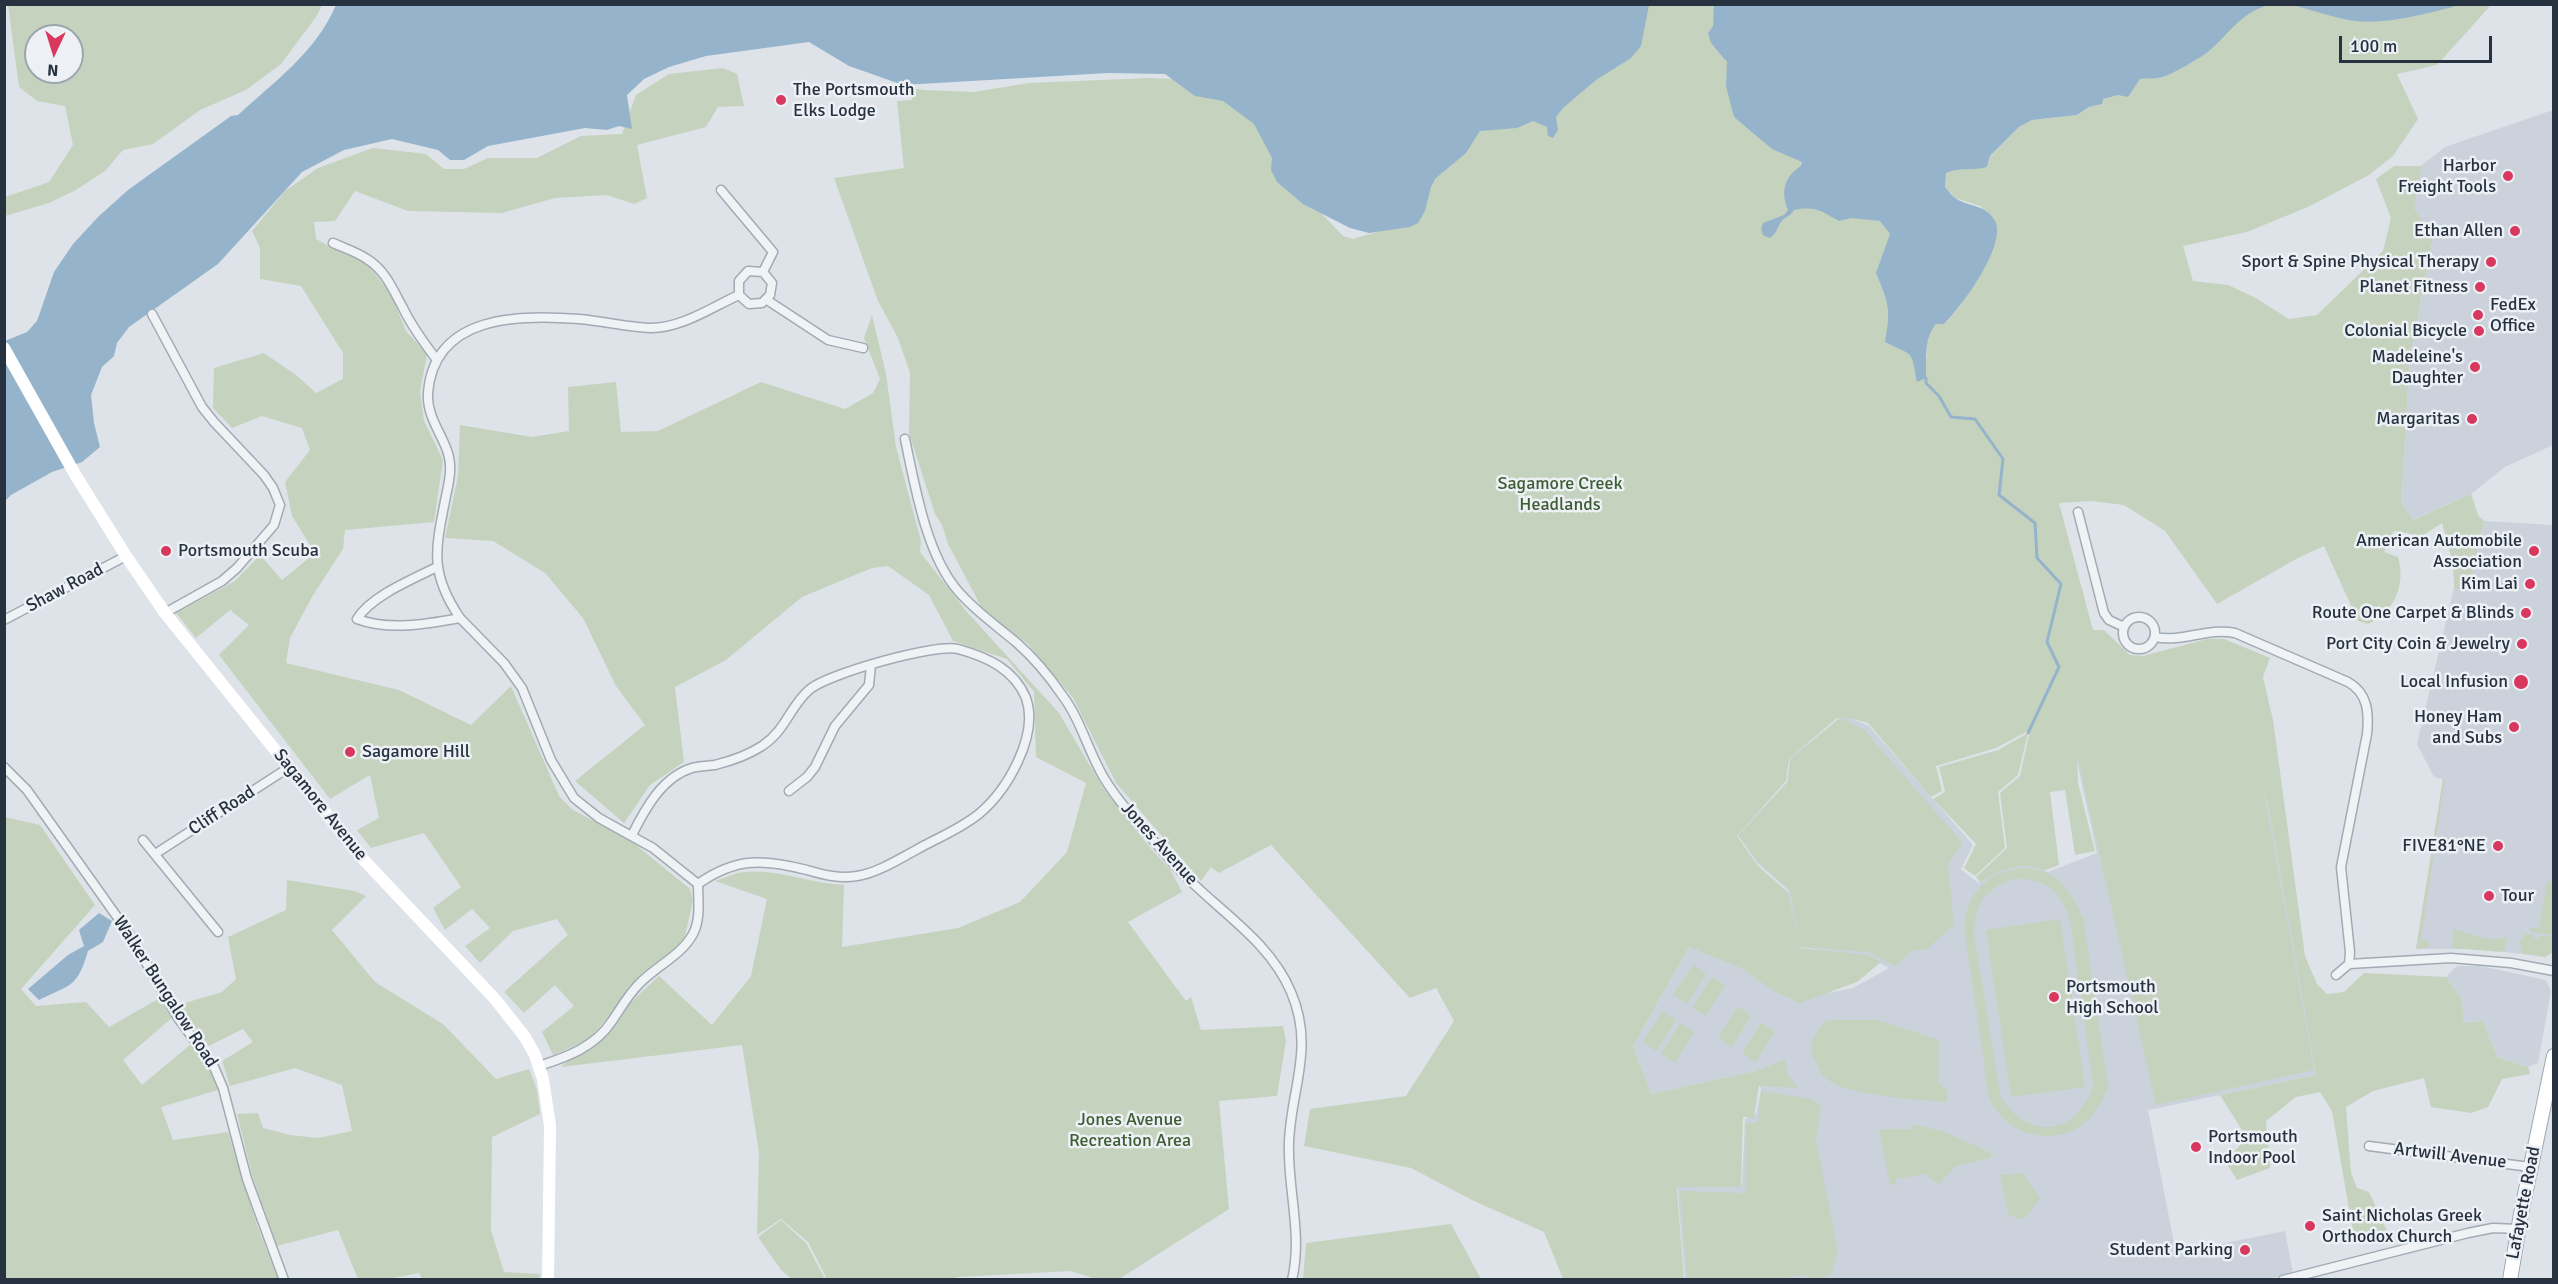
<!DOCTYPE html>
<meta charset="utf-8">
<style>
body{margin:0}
#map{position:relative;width:2558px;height:1284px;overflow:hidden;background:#dde3e8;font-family:Signika,sans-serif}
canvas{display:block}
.frame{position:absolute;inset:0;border:6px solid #263240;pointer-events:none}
.north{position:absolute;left:24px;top:24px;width:60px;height:60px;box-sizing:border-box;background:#edf1f6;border:2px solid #9da5ad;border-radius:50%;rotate:184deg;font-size:16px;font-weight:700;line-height:24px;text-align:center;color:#263240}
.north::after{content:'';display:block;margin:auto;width:21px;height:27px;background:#d8375e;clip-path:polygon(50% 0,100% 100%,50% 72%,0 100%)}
.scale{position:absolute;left:2339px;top:36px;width:153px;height:27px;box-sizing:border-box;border:3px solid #263240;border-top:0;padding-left:8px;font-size:18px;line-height:21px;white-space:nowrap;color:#263240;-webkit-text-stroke:4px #edf1f6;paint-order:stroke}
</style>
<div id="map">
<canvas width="2558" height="1284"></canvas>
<div class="frame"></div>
<div class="north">N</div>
<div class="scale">100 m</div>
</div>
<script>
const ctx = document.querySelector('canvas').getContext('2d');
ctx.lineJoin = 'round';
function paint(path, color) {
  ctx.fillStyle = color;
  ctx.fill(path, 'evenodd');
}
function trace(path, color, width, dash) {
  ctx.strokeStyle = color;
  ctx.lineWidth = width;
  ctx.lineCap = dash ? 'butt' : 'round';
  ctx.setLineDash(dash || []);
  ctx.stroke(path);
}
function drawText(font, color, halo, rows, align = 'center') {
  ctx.font = font + ' Signika,sans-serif';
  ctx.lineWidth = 5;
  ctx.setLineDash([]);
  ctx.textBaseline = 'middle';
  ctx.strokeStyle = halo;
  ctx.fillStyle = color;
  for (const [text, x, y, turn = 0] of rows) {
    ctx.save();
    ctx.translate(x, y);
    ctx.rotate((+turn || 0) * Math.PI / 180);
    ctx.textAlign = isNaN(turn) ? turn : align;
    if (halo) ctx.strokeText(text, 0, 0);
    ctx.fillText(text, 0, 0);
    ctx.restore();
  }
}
paint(new Path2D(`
 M 2553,110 L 2553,445 L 2505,467 L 2471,494 L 2412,520 L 2401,502 L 2410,356 L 2435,229 L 2422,220 L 2414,208 L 2418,175 L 2421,166 L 2445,147 Z
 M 2484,521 L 2553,525 L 2553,952 L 2545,957 L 2480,949 L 2416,949 L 2443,779 L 2434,777 L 2417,744 L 2454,588 L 2462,590 L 2480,542 Z
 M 1844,715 L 1869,726 L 1973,845 L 1961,869 L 1978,883 L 2005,866 L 2026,865 L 2048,872 L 2097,853 L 2075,753 L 2247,734 L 2270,816 L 2316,1075 L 2148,1110 L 2176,1253 L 2285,1231 L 2293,1273 L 2264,1280 L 1685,1279 L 1677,1182 L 1742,1185 L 1745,1119 L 1756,1114 L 1761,1089 L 1756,1071 L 1651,1094 L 1633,1046 L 1689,947 L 1817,995 L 1853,988 L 1889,968 L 1866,956 L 1799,947 L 1788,890 L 1757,863 L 1738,835 L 1787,782 L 1790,758 Z
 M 2457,966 L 2480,966 L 2546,980 L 2551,991 L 2538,1063 L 2528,1067 L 2497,1057 L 2483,1021 L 2464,1023 L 2461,998 L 2446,977 Z`), '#cbd2db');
paint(new Path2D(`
 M 8,5 L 8,4 L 322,5 L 316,17 L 281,64 L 246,90 L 200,110 L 153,144 L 123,150 L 105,171 L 76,190 L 49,203 L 5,216 L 5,197 L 49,182 L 73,145 L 65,106 L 37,101 L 19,87 ZM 36,36 L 72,36 L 72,72 L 36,72 Z
 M 1648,5 L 1721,5 L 1808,151 L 1799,207 L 1870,210 L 1895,229 L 1877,275 L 1888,305 L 1890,318 L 1912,356 L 1927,357 C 1926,343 1927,335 1936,324 L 1944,324 C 1977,293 1983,260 1994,219 L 1980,206 L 1955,198 L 1945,187 L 1946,173 L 1956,168 L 1987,167 L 1990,157 L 2019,127 L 2032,120 L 2077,115 L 2089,107 L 2102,104 L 2102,99 C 2116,95 2132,92 2140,79 L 2164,77 L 2193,62 L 2208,52 L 2229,28 L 2255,9 L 2267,5 L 2292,5 L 2353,20 L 2368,22 L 2416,15 L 2460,5 L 2491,5 L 2437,65 L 2397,74 L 2418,119 L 2393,156 L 2369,175 L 2310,206 L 2247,232 L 2183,246 L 2193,281 L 2228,285 L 2256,298 L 2289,319 L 2317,315 L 2383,251 L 2391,218 L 2376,179 L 2394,166 L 2421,166 L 2414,208 L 2422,220 L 2435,228 L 2410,356 L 2401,502 L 2413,520 L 2471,494 L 2478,515 L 2484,521 L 2473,572 L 2462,590 L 2454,588 C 2455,567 2448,543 2442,523 L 2422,536 L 2394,531 L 2384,552 L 2398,557 C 2406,583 2395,613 2368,624 L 2358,621 L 2324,546 L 2298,558 L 2217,604 L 2165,531 L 2124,505 L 2091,501 L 2059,503 L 2093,630 L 2104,630 L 2130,655 L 2143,656 L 2207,639 L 2224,639 L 2270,658 L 2263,677 L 2273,720 L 2305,956 L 2317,984 L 2327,994 L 2344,992 L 2364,973 L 2446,977 L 2461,998 L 2464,1023 L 2483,1021 L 2497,1057 L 2528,1067 L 2530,1074 L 2502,1079 L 2488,1107 L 2471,1113 L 2431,1107 L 2424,1078 L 2373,1091 L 2346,1107 L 2351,1173 L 2357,1188 L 2369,1192 L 2389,1235 L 2355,1243 L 2332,1111 L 2320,1092 L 2296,1097 L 2266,1121 L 2270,1168 L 2237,1180 L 2225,1161 L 2247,1138 L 2220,1095 L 2316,1075 L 2270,816 L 2264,792 L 2314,1070 L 2156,1105 L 2077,755 L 2078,783 L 2095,851 L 2075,855 L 2065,790 L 2050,792 L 2059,865 L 2043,871 C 2022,859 1999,871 1980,882 L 1976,877 L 2007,848 L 2000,793 L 2020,776 L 2030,730 L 1996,748 L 1936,766 L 1942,791 L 1931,797 L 1868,723 L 1845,717 L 1836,719 L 1789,759 L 1786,781 L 1737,836 L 1758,866 L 1788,892 L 1801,948 L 1868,955 L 1881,962 L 1857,982 L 1800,1003 L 1774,991 L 1739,967 L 1689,947 L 1633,1046 L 1651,1094 L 1760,1070 L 1785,1059 L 1787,1073 L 1798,1088 L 1759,1086 L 1754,1118 L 1743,1117 L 1741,1187 L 1679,1187 L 1677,1189 L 1684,1279 L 1563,1279 L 1544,1232 L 1474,1201 L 1411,1168 L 1304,1146 L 1310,1109 L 1406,1096 L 1454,1021 L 1436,988 L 1410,998 L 1271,845 L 1219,873 L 1211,867 L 1201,881 L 1116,783 L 1073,698 L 1028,644 L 983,610 L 948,544 L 942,525 L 935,514 L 909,433 L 910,373 L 898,338 L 878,301 L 834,178 L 904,168 L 897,101 L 912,100 L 912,88 L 923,90 L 974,92 L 1029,83 L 1150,78 L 1191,80 L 1231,91 L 1321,213 L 1343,236 L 1353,239 L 1377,232 L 1431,187 L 1438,175 L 1466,152 L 1472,136 Z
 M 723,68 L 737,74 L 744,106 L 718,107 L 706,127 L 637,145 L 647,198 L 634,204 L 607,195 L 555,198 L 502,213 L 408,211 L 355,191 L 335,221 L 314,222 L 316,239 L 338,251 L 366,263 L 390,292 L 406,331 L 427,354 L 420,392 L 424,421 L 443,460 L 434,522 L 345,530 L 343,549 L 312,597 L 290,638 L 286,663 L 399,690 L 471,725 L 511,686 L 559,796 L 573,810 L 630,840 L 690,889 L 693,900 L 684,941 L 629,986 L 615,1009 L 588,1040 L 553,1055 L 542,1032 L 574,1006 L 555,985 L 524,1013 L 504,992 L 568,935 L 557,919 L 513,931 L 480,963 L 465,946 L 490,928 L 472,909 L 445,930 L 433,908 L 461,887 L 424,833 L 371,848 L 357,830 L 379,818 L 370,775 L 330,799 L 219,655 L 249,625 L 230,610 L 196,638 L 176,613 L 235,581 L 260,555 L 282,580 L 315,553 L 292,516 L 285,482 L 310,450 L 302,428 L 262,416 L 232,428 L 213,408 L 214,368 L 264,353 L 296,375 L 316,393 L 343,379 L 343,353 L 301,286 L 260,279 L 260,248 L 252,231 L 285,191 L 318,168 L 373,148 L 426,154 L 444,169 L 464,169 L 488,158 L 537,158 L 581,136 L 622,134 L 636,95 L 669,74 Z
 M 872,315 L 886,374 L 896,447 L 921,541 L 920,552 L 967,612 L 1059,713 L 1103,788 L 1151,849 L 1170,869 L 1182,892 L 1128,922 L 1186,1001 L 1191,997 L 1201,1030 L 1283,1026 L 1286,1041 L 1277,1096 L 1219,1101 L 1229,1209 L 1119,1279 L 1096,1279 L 1071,1271 L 958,1277 L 948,1280 L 824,1279 L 826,1277 L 808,1242 L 781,1219 L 757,1235 L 759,1152 L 742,1045 L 561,1067 L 659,976 L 712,1025 L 751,976 L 767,899 L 715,881 C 725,878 736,872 746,872 C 779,869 811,884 844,885 L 842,947 L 958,928 L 1020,902 L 1067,852 L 1086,783 L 1036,757 L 1034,692 L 1007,659 L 953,641 L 929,595 L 888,566 L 872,568 L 802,597 L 726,660 L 675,687 L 684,762 L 650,785 L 624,823 L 575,781 L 645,725 L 616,686 L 583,618 L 545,573 L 493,541 L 445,538 L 458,476 L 460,425 L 532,437 L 569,431 L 568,387 L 616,382 L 621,432 L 658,431 L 761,382 L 845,409 L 873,393 L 880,379 L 864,338 Z
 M 1845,719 L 1865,731 L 1962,842 L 1948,865 L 1954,925 L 1926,950 L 1913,950 L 1896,966 L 1868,952 L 1801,947 L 1790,890 L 1760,864 L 1738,836 L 1788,782 L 1790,760 L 1837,720 Z
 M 2028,733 L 2018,775 L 1998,792 L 2005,848 L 1975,876 L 1964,868 L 1976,844 L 1933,799 L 1945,792 L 1939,767 L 1998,750 Z
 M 2443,779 L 2445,779 L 2421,940 L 2429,942 L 2429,947 L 2416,949 Z
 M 5,817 L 40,825 L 95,905 L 21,989 L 36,1006 L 86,1002 L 109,1027 L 160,998 L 173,1017 L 123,1060 L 142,1085 L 191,1044 L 210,1069 L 218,1090 L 161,1107 L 173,1140 L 228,1132 L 257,1225 L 278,1279 L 5,1280 Z
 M 2025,868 C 2057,871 2071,889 2083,918 L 2108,1086 C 2100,1110 2085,1130 2059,1135 C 2032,1140 2006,1128 1992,1104 C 1985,1090 1985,1070 1983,1054 C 1977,1015 1971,975 1965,936 C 1961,897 1987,870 2025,868 ZM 2013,879 C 2046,879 2060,889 2070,920 L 2093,1084 C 2079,1136 2026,1142 2000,1095 L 1974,934 C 1975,903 1984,890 2013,879 Z
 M 287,880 L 355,891 L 366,896 L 332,930 L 375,982 L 443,1024 L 496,1079 L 529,1069 L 537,1090 L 540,1114 L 492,1137 L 491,1230 L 504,1272 L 540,1274 L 539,1279 L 422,1279 L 419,1273 L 388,1279 L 358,1279 L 338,1230 L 277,1246 L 253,1178 L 237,1114 L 258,1113 L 263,1128 L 290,1135 L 318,1138 L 352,1131 L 342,1085 L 295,1068 L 230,1086 L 222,1061 L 253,1042 L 243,1029 L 209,1046 L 178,1005 L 222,992 L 236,979 L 228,937 L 286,910 Z
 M 2547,881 L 2552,882 L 2553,935 L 2532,932 L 2529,928 L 2539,928 Z
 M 2060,919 L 2085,1087 L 2011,1097 L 1986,930 Z
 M 2454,929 L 2487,939 L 2507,938 L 2505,949 L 2501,952 L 2452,948 Z
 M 2525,934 L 2534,935 L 2534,938 L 2539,939 L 2540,936 L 2553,937 L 2553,952 L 2545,957 L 2522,953 L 2519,942 Z
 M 1693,965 L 1706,973 L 1687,1004 L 1673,995 Z
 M 1712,977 L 1725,985 L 1706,1016 L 1692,1008 Z
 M 1738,1007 L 1751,1016 L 1732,1047 L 1718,1038 Z
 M 1662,1011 L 1676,1020 L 1656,1051 L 1643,1042 Z
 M 1827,1020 L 1878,1020 L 1939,1040 L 1938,1082 L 1947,1090 L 1947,1102 C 1916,1099 1846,1097 1824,1077 C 1820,1074 1818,1065 1815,1061 C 1807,1045 1815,1031 1827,1020 Z
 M 1680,1023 L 1694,1032 L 1675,1063 L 1661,1054 Z
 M 1761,1023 L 1775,1031 L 1756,1062 L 1742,1053 Z
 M 1761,1091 L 1811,1099 L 1821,1106 L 1816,1139 L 1838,1253 L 1830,1275 L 1814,1280 L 1803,1275 L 1773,1280 L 1687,1279 L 1680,1191 L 1745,1193 L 1746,1123 L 1758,1123 Z
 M 1912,1124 L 1945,1132 L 1991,1153 L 1991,1158 L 1956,1166 L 1939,1184 L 1924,1174 L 1895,1179 L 1896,1184 L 1890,1185 L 1879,1129 L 1911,1129 Z
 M 2022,1173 L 2040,1198 L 2025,1218 L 2016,1219 L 2015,1216 L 2009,1217 L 2000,1175 Z
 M 781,1220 L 806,1243 L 824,1277 L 822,1279 L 792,1279 L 781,1270 L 758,1237 Z
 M 1451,1224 L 1481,1279 L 1303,1279 L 1306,1243 Z`), '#c5d3be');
paint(new Path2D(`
 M 336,5 L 1649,5 L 1641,46 L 1631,58 L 1596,80 L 1563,108 L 1556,117 L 1558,130 L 1553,138 L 1548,136 L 1547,127 L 1533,121 L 1517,128 L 1480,131 L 1466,153 L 1436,178 L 1431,187 L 1425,211 L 1418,223 L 1410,227 L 1369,233 L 1350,228 L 1303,204 L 1277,182 L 1271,170 L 1272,158 L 1254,124 L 1223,101 L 1195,96 L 1165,74 L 1108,73 L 903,85 L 849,66 L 809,42 L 706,56 L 669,67 L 644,79 L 627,95 L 632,129 L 619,126 L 607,130 L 585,128 L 488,146 L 464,160 L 450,160 L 438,150 L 392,139 L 344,150 L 302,172 L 218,264 L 129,327 L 117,343 L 114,356 L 102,367 L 91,395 L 94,423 L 100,447 L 82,462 L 52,472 L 11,495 L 5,501 L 5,341 L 27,332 L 37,321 L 54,272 L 73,244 L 98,217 L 128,190 L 231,116 L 238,115 C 275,81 316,52 336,5 Z
 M 1714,5 L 1714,4 L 2270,5 C 2242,11 2229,34 2208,52 C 2200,58 2173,74 2163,77 C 2156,79 2147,78 2140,79 L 2128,97 L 2118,95 L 2103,99 L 2102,104 L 2089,107 L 2077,115 L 2032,120 L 2019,127 L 1990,156 L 1987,167 C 1973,171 1959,167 1946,173 L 1945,187 C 1948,190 1951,195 1954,197 C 1966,207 1983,203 1994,219 C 2010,242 1960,309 1944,324 L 1936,324 C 1923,340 1927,358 1926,378 L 1917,382 C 1911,348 1914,357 1885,342 C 1891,309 1889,305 1876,273 L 1890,234 L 1880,221 L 1851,218 L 1839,221 C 1820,211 1817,206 1794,210 C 1791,216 1786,216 1782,221 C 1776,227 1778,234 1769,238 L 1763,235 L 1761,229 L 1763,223 L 1784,215 L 1788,210 C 1780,192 1785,176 1801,166 L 1802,162 L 1772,149 L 1734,117 L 1726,86 L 1727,62 L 1711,43 L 1708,33 L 1713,26 Z
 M 2292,5 L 2459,4 L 2460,5 C 2430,13 2385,25 2355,21 C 2334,18 2313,10 2292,5 Z
 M 99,913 L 112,921 L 103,942 L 88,951 C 77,988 71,984 39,1000 L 28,989 L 68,955 L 84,946 L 79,930 Z`), '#95b4cc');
trace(new Path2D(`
 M 1926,378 L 1926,383 L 1939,396 L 1951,417 L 1975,419 L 2003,459 L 1999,495 L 2035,523 L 2037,558 L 2061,584 L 2047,642 L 2059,667 L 2028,733`), '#95b4cc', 3);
const street = new Path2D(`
 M 721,190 L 773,252 L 763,272
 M 333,243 C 344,248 357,252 367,259 C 386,271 393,290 403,308 C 412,327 424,343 437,360
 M 767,300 L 828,340 L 863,348
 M 152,314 L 202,407 L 214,422 L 264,475 L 273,488 L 280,505 L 274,525 L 237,568 L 222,581 L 165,613
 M 905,439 C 915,486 926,554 958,591 C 975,611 997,626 1017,643 C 1034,658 1049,676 1062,695 C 1081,720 1088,751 1104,778 C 1122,808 1150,835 1172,862 C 1210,906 1268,937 1291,992 C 1315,1048 1291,1088 1289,1142 C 1287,1188 1303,1233 1292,1280
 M 2078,512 L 2104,613 L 2109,620 L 2124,627
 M 437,567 C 413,579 371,596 357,619 C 389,631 427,624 460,618 L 504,663 L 522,688 L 551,760 L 574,798 L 599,818 L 653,848 L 698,884 C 698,900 701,919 693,934 C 681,956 656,966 639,984 C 628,995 621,1008 612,1021 C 595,1047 567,1057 539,1066
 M2123 633a16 16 0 1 1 32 0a16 16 0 1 1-32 0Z
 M 460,618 C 430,574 435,551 445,501 C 447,490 451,477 450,466 C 450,442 426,421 428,393 C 434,315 519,314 579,319 C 602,321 627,327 651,328 C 682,328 712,307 739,295 L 749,304 L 762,303 L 770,295 L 772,283 L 763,272 L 748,271 L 739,281 L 739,295
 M 4,620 L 126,556
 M 2155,637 C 2183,643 2207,627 2235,633 L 2348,682 C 2368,693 2369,713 2367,734 L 2341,867 L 2350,952 L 2349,964
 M 4,767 L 27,790 L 130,935 L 178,1018 L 214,1067 L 223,1088 L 247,1179 L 284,1280
 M 789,791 L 807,777 L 815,767 L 835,726 L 869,685 L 871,665
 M 632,835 C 645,809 662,777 692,768 C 699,766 707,766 715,765 C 731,761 748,755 762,746 C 787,729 790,706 809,690 C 826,674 937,643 958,649 C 987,657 1014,669 1026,698 C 1039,735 1008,789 980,813 C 961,829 937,838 916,850 C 899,859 877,873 857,876 C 840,879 824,875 807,870 C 764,859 736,857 698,884
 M 143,840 L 218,932
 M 155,854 L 288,768
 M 2336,975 L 2349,964 L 2451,958 L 2511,963 L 2554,971
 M 2369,1146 L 2530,1167
 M 2283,1280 L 2468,1233 L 2493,1228 L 2519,1229`);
const primary = new Path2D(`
 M 2510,1280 L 2521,1214 L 2554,1056`);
trace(street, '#a2aab2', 11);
trace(primary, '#9ca8b5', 16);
trace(street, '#f0f3f6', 8);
trace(new Path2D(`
 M 4,348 L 76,476 L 126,556 L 165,613 L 362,858 L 495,999 L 525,1037 L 535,1055 L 543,1079 L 550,1126 L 548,1280`), '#fff', 12);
trace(primary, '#fff', 14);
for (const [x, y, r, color] of [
 [781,100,6,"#d8375e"],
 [2508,176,6,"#d8375e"],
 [2515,231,6,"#d8375e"],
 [2491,262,6,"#d8375e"],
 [2480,287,6,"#d8375e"],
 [2478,315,6,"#d8375e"],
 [2479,331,6,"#d8375e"],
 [2475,367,6,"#d8375e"],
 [2472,419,6,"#d8375e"],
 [166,551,6,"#d8375e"],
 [2534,551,6,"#d8375e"],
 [2530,584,6,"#d8375e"],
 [2526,613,6,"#d8375e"],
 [2522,644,6,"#d8375e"],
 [2521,682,8,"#d8375e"],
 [2514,727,6,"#d8375e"],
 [350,752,6,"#d8375e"],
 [2498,846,6,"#d8375e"],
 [2489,896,6,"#d8375e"],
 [2054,997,6,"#d8375e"],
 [2196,1147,6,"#d8375e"],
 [2310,1226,6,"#d8375e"],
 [2245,1250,6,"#d8375e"]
]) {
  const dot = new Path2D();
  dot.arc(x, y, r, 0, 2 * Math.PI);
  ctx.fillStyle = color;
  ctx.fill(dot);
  trace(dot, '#edf1f6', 2);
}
drawText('18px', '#263240', '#edf1f6', [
 ["The Portsmouth",793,90,"left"],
 ["Elks Lodge",793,111,"left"],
 ["Harbor",2496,166],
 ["Freight Tools",2496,187],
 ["Ethan Allen",2503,231],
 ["Sport & Spine Physical Therapy",2479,262],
 ["Planet Fitness",2468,287],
 ["FedEx",2490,305,"left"],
 ["Office",2490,326,"left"],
 ["Colonial Bicycle",2467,331],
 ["Madeleine's",2463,357],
 ["Daughter",2463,378],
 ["Margaritas",2460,419],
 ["American Automobile",2522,541],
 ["Association",2522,562],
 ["Portsmouth Scuba",178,551,"left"],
 ["Kim Lai",2518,584],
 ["Route One Carpet & Blinds",2514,613],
 ["Port City Coin & Jewelry",2510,644],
 ["Local Infusion",2508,682],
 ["Honey Ham",2502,717],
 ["and Subs",2502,738],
 ["Sagamore Hill",362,752,"left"],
 ["FIVE81°NE",2486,846],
 ["Tour",2501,896,"left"],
 ["Portsmouth",2066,987,"left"],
 ["High School",2066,1008,"left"],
 ["Portsmouth",2208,1137,"left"],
 ["Indoor Pool",2208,1158,"left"],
 ["Saint Nicholas Greek",2322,1216,"left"],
 ["Orthodox Church",2322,1237,"left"],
 ["Student Parking",2233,1250]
], 'right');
drawText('18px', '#3e5d32', '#edf1f6', [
 ["Sagamore Creek",1560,484],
 ["Headlands",1560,505],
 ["Jones Avenue",1130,1120],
 ["Recreation Area",1130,1141]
]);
drawText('18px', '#263240', '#edf1f6', [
 ["Shaw Road",65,588,-28],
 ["Sagamore Avenue",320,805,51],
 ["Cliff Road",222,811,-33],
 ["Jones Avenue",1159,844,48],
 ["Walker Bungalow Road",165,992,57],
 ["Artwill Avenue",2450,1156,7],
 ["Lafayette Road",2524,1203,-79]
]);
</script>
